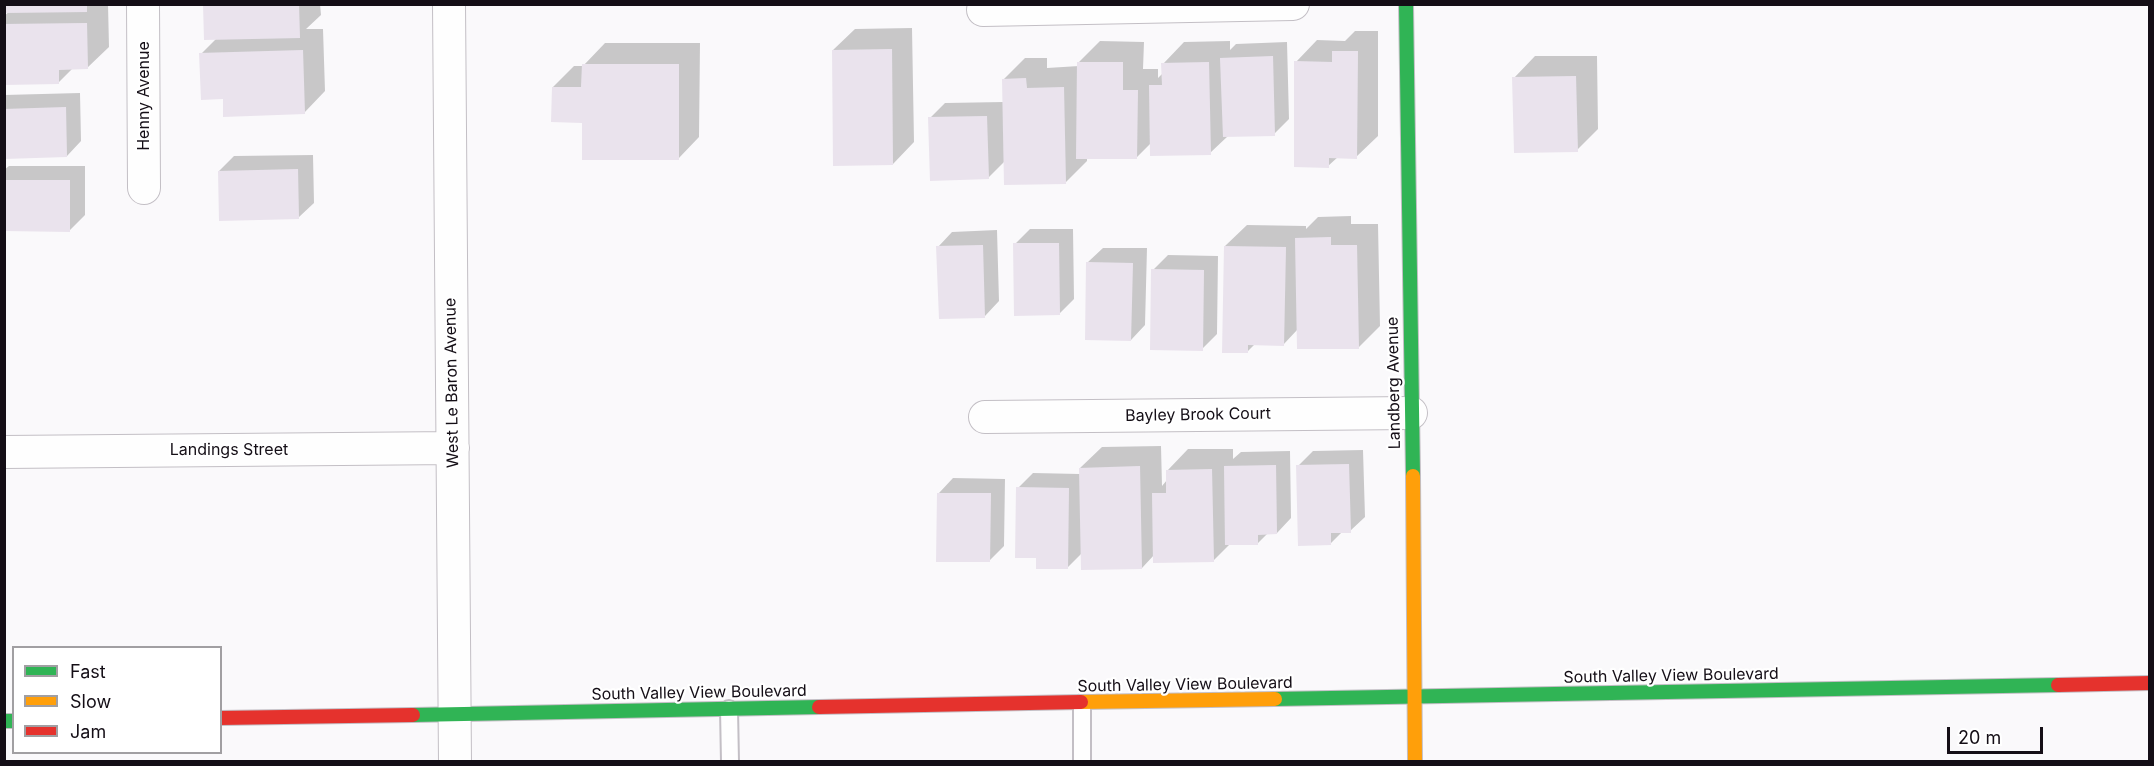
<!DOCTYPE html>
<style>
body{margin:0}
#map{position:relative;width:2154px;height:766px;overflow:hidden;background:#faf9fb;font-family:Inter,sans-serif}
canvas{display:block}
.frame{position:absolute;inset:0;border:6px solid #140e16;pointer-events:none}
.legend{position:absolute;left:12px;top:646px;width:210px;height:108px;box-sizing:border-box;background:#fff;border:2px solid #a19fa2;margin:0;padding:8px 10px;list-style:none;font-size:18px;color:#140e16}
.legend li{display:flex;align-items:center;gap:12px;height:30px}
.legend b{width:30px;border:2px solid #a19fa2}
.scale{position:absolute;left:1947px;top:727px;width:96px;height:27px;box-sizing:border-box;border:3px solid #140e16;border-top:0;padding-left:8px;font-size:18px;line-height:21px;white-space:nowrap;color:#140e16;-webkit-text-stroke:4px #fff;paint-order:stroke}
</style>
<div id="map">
<canvas width="2154" height="766"></canvas>
<div class="frame"></div>
<ul class="legend">
<li><b style="height:8px;background:#30b455"></b>Fast</li>
<li><b style="height:8px;background:#ff9f0a"></b>Slow</li>
<li><b style="height:8px;background:#e5322d"></b>Jam</li>
</ul>
<div class="scale">20 m</div>
</div>
<script>
const ctx = document.querySelector('canvas').getContext('2d');
ctx.lineJoin = 'round';
function paint(path, color) {
  ctx.fillStyle = color;
  ctx.fill(path, 'evenodd');
}
function trace(path, color, width, dash) {
  ctx.strokeStyle = color;
  ctx.lineWidth = width;
  ctx.lineCap = dash ? 'butt' : 'round';
  ctx.setLineDash(dash || []);
  ctx.stroke(path);
}
function drawText(font, color, halo, rows, align = 'center') {
  ctx.font = font + ' Inter,sans-serif';
  ctx.lineWidth = 4.5;
  ctx.setLineDash([]);
  ctx.textBaseline = 'middle';
  ctx.strokeStyle = halo;
  ctx.fillStyle = color;
  for (const [text, x, y, turn = 0] of rows) {
    ctx.save();
    ctx.translate(x, y);
    ctx.rotate((+turn || 0) * Math.PI / 180);
    ctx.textAlign = isNaN(turn) ? turn : align;
    if (halo) ctx.strokeText(text, 0, 0);
    ctx.fillText(text, 0, 0);
    ctx.restore();
  }
}
paint(new Path2D(`
 M 4,4 L 108,4 L 109,47 L 87,68 L 73,68 L 59,82 L 4,84 L 4,16 L 10,11 Z
 M 205,4 L 320,4 L 321,15 L 306,29 L 323,29 L 325,91 L 304,113 L 224,98 L 201,54 L 217,38 Z
 M 912,28 L 914,142 L 893,164 L 833,50 L 855,29 Z
 M 1355,31 L 1378,31 L 1378,136 L 1356,157 L 1338,157 L 1328,166 L 1296,62 L 1317,40 L 1345,41 Z
 M 1100,41 L 1144,42 L 1143,69 L 1158,69 L 1158,78 L 1163,73 L 1163,64 L 1184,42 L 1230,41 L 1230,50 L 1236,44 L 1287,42 L 1289,119 L 1274,134 L 1228,136 L 1210,153 L 1151,143 L 1136,158 L 1087,157 L 1087,161 L 1066,182 L 1005,161 L 988,178 L 930,118 L 945,103 L 1004,102 L 1003,80 L 1025,58 L 1047,58 L 1047,68 L 1079,66 L 1079,62 Z
 M 605,43 L 700,43 L 699,137 L 678,159 L 584,121 L 553,87 L 574,66 L 583,66 Z
 M 1535,56 L 1597,56 L 1598,129 L 1577,150 L 1514,78 Z
 M 80,93 L 81,141 L 67,156 L 4,157 L 4,95 Z
 M 313,155 L 314,203 L 299,217 L 219,171 L 234,156 Z
 M 9,166 L 85,166 L 85,215 L 70,230 L 4,230 L 4,170 Z
 M 1351,216 L 1351,224 L 1378,224 L 1380,326 L 1359,347 L 1298,329 L 1283,345 L 1255,344 L 1247,352 L 1225,246 L 1247,225 L 1306,226 L 1306,229 L 1318,217 Z
 M 1030,229 L 1073,229 L 1074,299 L 1059,314 L 1015,244 Z
 M 997,230 L 999,301 L 985,316 L 938,247 L 952,232 Z
 M 1103,248 L 1147,248 L 1145,325 L 1131,340 L 1088,262 Z
 M 1168,255 L 1218,256 L 1217,334 L 1202,349 L 1153,270 Z
 M 1161,446 L 1162,486 L 1167,480 L 1167,471 L 1188,449 L 1233,449 L 1233,459 L 1241,452 L 1290,451 L 1291,518 L 1277,533 L 1268,533 L 1257,544 L 1230,544 L 1213,561 L 1155,554 L 1142,568 L 1082,553 L 1067,568 L 1038,557 L 1018,488 L 1033,473 L 1080,474 L 1080,468 L 1102,447 Z
 M 1363,450 L 1365,517 L 1350,531 L 1342,532 L 1330,544 L 1298,466 L 1313,451 Z
 M 953,478 L 1005,479 L 1004,546 L 989,561 L 939,493 Z`), '#0003');
paint(new Path2D(`
 M 4,4 L 87,4 L 87,12 L 4,13 Z
 M 203,4 L 299,4 L 300,38 L 204,40 Z
 M 87,23 L 88,69 L 59,70 L 59,84 L 4,85 L 4,24 Z
 M 892,49 L 893,165 L 833,166 L 832,50 Z
 M 303,50 L 305,114 L 223,117 L 223,99 L 201,100 L 199,53 Z
 M 1332,51 L 1358,51 L 1357,159 L 1329,158 L 1329,168 L 1294,167 L 1294,61 L 1332,62 Z
 M 1273,56 L 1275,136 L 1223,137 L 1220,58 Z
 M 1077,62 L 1123,62 L 1123,90 L 1138,90 L 1137,159 L 1076,159 Z
 M 1209,62 L 1211,155 L 1150,156 L 1149,85 L 1162,85 L 1161,63 Z
 M 582,64 L 679,64 L 679,160 L 582,160 L 582,123 L 551,122 L 552,87 L 581,87 Z
 M 1576,76 L 1578,152 L 1514,153 L 1512,77 Z
 M 1026,78 L 1027,88 L 1064,87 L 1066,184 L 1004,185 L 1002,79 Z
 M 66,107 L 67,157 L 4,159 L 4,109 Z
 M 987,116 L 989,179 L 930,181 L 928,117 Z
 M 298,169 L 299,219 L 219,221 L 218,171 Z
 M 4,180 L 70,180 L 70,232 L 4,231 Z
 M 1331,237 L 1331,245 L 1357,245 L 1359,349 L 1297,349 L 1295,238 Z
 M 1013,243 L 1059,243 L 1060,315 L 1014,316 Z
 M 983,245 L 985,318 L 939,319 L 936,246 Z
 M 1224,246 L 1286,247 L 1284,346 L 1248,345 L 1248,353 L 1222,353 Z
 M 1086,262 L 1133,263 L 1131,341 L 1085,340 Z
 M 1151,269 L 1204,270 L 1203,351 L 1150,350 Z
 M 1349,464 L 1351,533 L 1331,533 L 1331,545 L 1298,546 L 1296,465 Z
 M 1276,465 L 1277,534 L 1258,535 L 1258,545 L 1225,545 L 1224,466 Z
 M 1140,466 L 1142,569 L 1081,570 L 1079,468 Z
 M 1212,469 L 1214,562 L 1153,563 L 1152,493 L 1166,493 L 1166,470 Z
 M 1016,487 L 1069,488 L 1068,569 L 1036,569 L 1036,558 L 1015,558 Z
 M 937,493 L 991,493 L 990,562 L 936,562 Z`), '#eae3ed');
const lane = new Path2D(`
 M 1082,703 L 1082,762
 M 729,709 L 730,762`);
const street = new Path2D(`
 M 143,4 L 144,188
 M 449,4 L 455,762
 M 983,10 L 1293,4
 M 985,417 L 1411,413
 M 4,452 L 453,448`);
const fast = new Path2D(`
 M 1406,4 L 1413,476
 M 1275,699 L 2058,685
 M 413,715 L 819,707
 M 4,721 L 14,721`);
const slow = new Path2D(`
 M 1413,476 L 1415,762
 M 1081,702 L 1275,699`);
const jam = new Path2D(`
 M 2058,685 L 2150,683
 M 819,707 L 1081,702
 M 220,718 L 413,715`);
trace(lane, '#c3bfc5', 20);
trace(street, '#c3bfc5', 34);
trace(fast, '#c3bfc5', 16);
trace(slow, '#c3bfc5', 16);
trace(jam, '#c3bfc5', 16);
trace(lane, '#fefefe', 16);
trace(street, '#fefefe', 32);
trace(fast, '#30b455', 14);
trace(slow, '#ff9f0a', 14);
trace(jam, '#e5322d', 14);
drawText('16px', '#140e16', '#fff', [
 ["Henny Avenue",144,96,-90],
 ["West Le Baron Avenue",452,383,-91],
 ["Landberg Avenue",1394,383,-91],
 ["Bayley Brook Court",1198,415,-1],
 ["Landings Street",229,450],
 ["South Valley View Boulevard",1671,676,-1],
 ["South Valley View Boulevard",1185,685,-1],
 ["South Valley View Boulevard",699,693,-1]
]);
</script>
